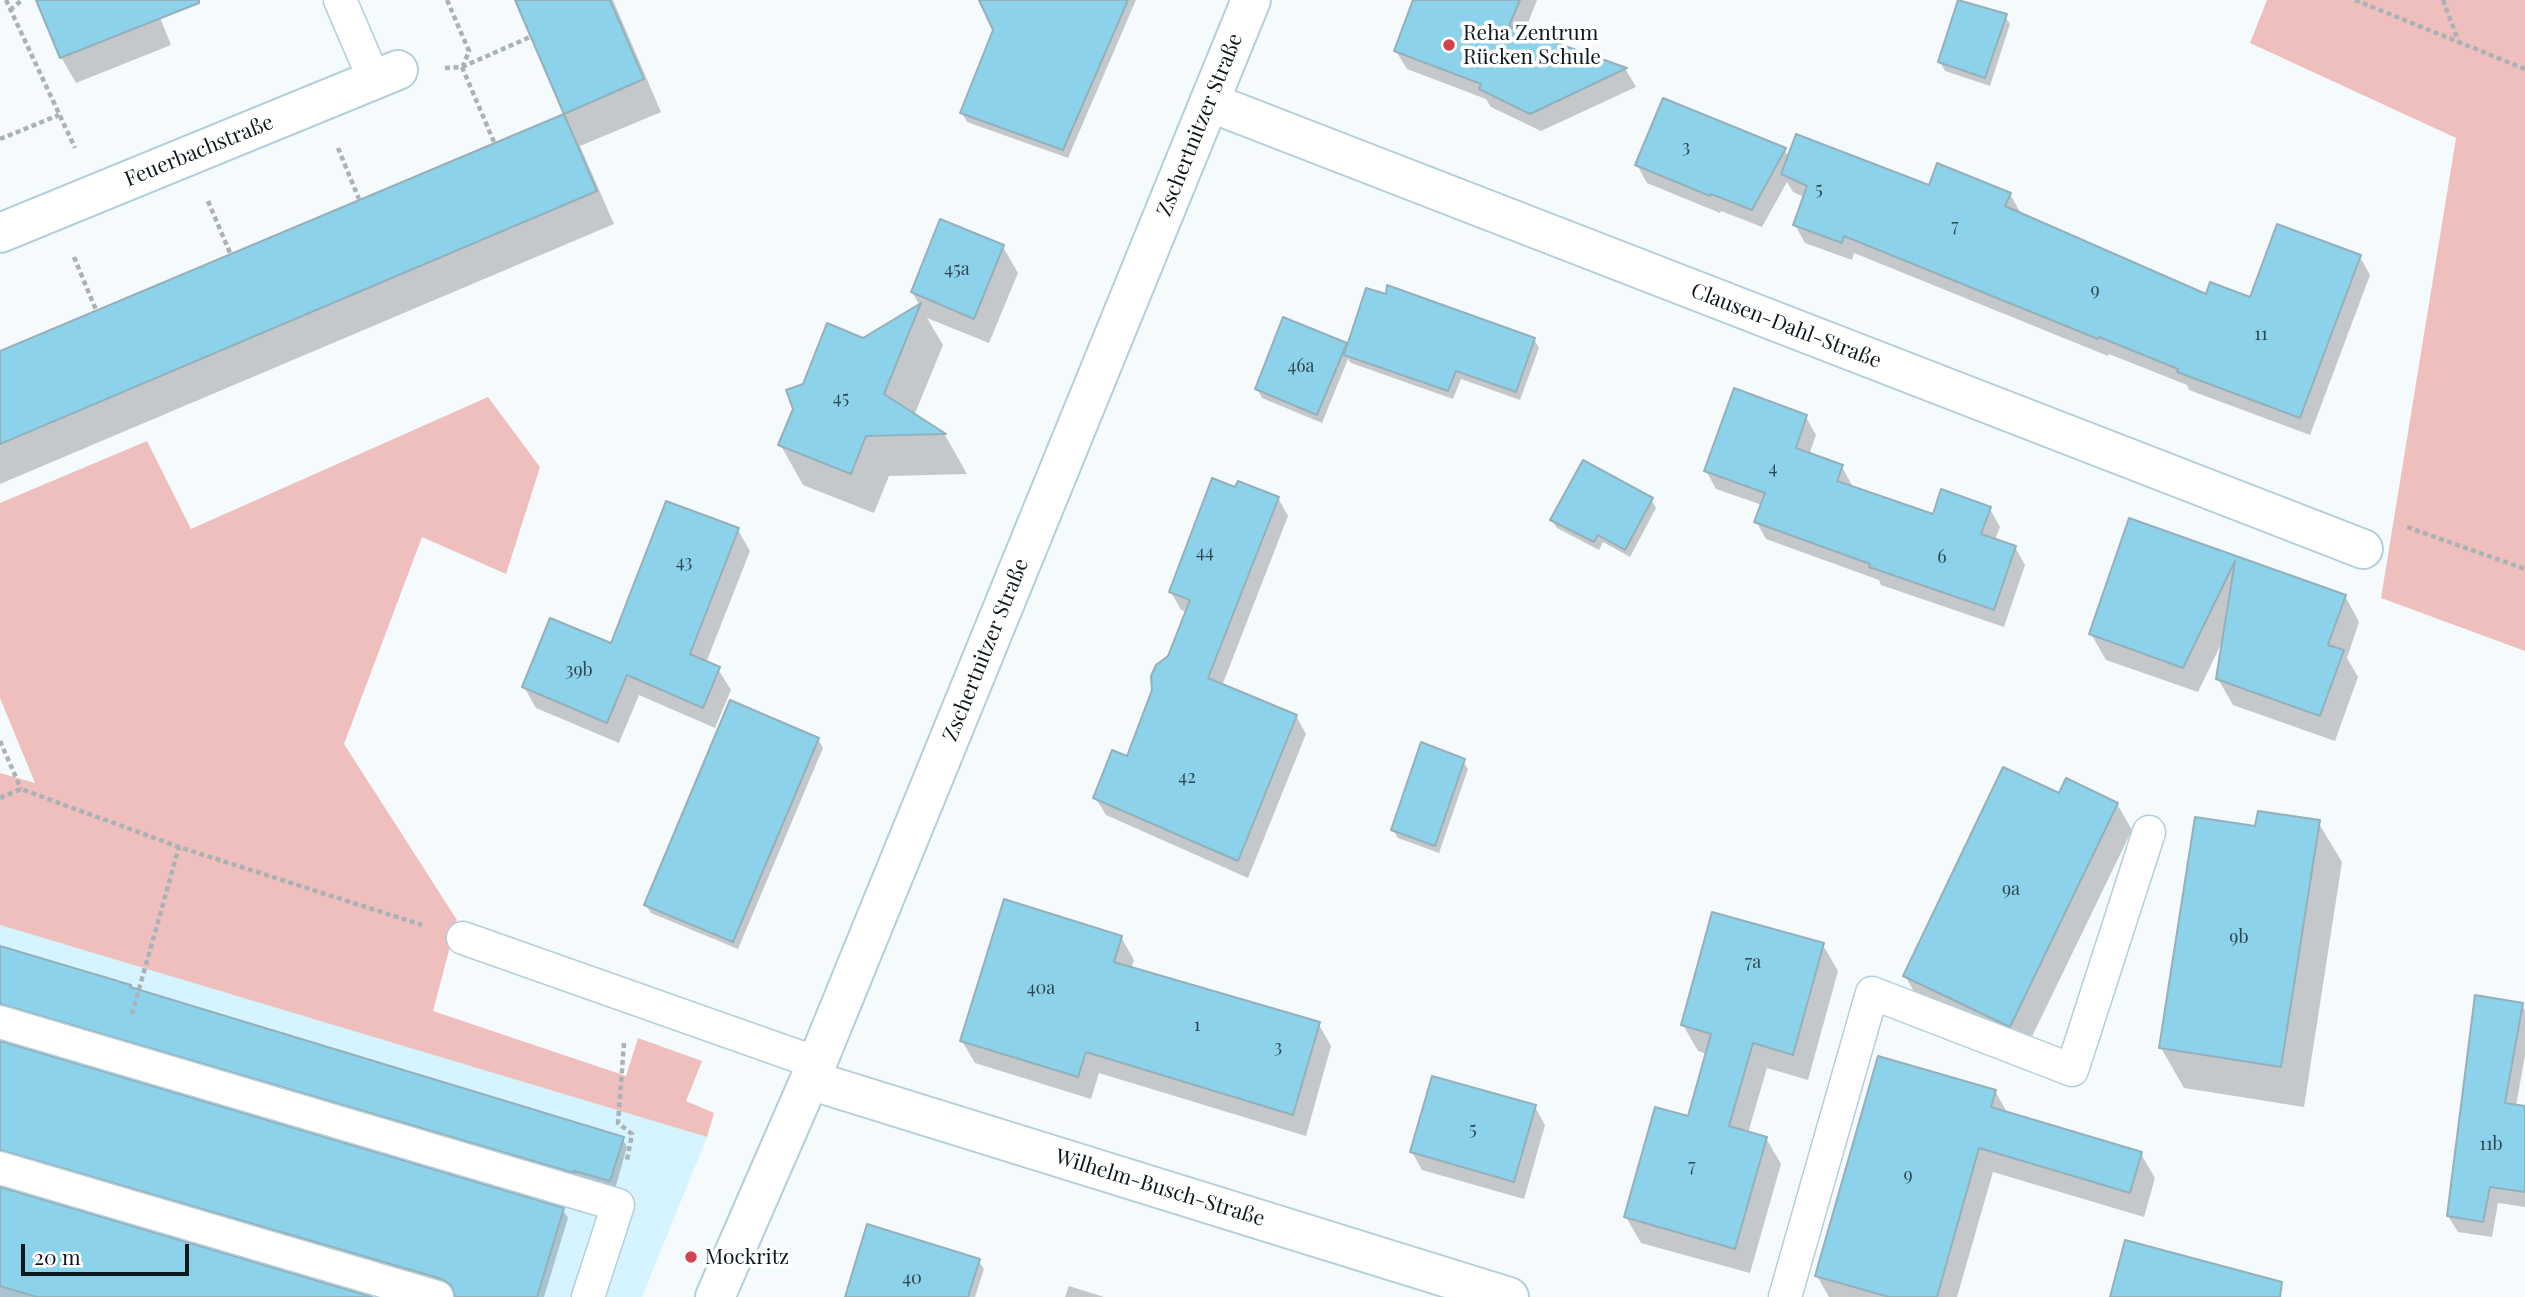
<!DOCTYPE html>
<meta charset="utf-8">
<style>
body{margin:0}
#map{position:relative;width:2525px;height:1297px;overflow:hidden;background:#f5fbfd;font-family:"Playfair Display",serif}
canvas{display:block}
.scale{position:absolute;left:21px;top:1244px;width:168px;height:32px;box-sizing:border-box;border:4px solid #0e191d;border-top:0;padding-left:9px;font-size:21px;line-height:24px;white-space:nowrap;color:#0e191d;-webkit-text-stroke:5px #fff;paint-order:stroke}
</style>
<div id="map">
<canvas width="2525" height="1297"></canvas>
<div class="scale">20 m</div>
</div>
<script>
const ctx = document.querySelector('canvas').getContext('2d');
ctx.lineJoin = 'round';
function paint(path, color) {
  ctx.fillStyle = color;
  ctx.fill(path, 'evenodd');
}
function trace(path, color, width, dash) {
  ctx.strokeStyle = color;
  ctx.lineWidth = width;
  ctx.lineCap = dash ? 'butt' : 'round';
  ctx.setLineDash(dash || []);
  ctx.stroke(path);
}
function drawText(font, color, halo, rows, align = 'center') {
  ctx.font = font + ' "Playfair Display",serif';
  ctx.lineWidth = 7;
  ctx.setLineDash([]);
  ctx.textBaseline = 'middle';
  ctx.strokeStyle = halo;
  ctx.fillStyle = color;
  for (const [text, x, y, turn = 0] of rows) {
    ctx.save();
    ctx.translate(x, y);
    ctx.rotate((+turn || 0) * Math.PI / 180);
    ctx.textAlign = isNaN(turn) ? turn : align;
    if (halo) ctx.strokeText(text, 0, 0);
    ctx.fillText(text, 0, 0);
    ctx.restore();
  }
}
paint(new Path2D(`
 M 0,925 L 707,1137 L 642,1297 L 0,1297 Z`), '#d5f4ff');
paint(new Path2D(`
 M 2267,0 L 2525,0 L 2525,651 L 2381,598 L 2456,138 L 2250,43 Z
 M 488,397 L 540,467 L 506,574 L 422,537 L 344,744 L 457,920 L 433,1011 L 626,1076 L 638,1038 L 702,1061 L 686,1101 L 714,1113 L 707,1137 L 0,925 L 0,773 L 35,783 L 0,698 L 0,503 L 147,441 L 191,529 Z`), '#eebfbd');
paint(new Path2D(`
 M 38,0 L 153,0 L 171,45 L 76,83 L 61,57 Z
 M 517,0 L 613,0 L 661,112 L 580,146 L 614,224 L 0,484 L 0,353 L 566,115 Z
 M 981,0 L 1136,0 L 1068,158 L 967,122 L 962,113 L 995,30 Z
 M 1415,0 L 1537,0 L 1524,33 L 1626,70 L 1636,87 L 1541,131 L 1491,107 L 1486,99 L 1407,69 L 1396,51 Z
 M 1960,0 L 2005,16 L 2010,24 L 1990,86 L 1945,71 L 1940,62 Z
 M 1784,150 L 1789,157 L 1930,187 L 2010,194 L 2020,212 L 2019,214 L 2207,296 L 2251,299 L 2360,257 L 2370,275 L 2310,435 L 2189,390 L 2187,385 L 2109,354 L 2108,356 L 1854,253 L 1852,260 L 1805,243 L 1795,225 L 1804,197 L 1793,192 L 1787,182 L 1762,227 L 1721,211 L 1720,213 L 1647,183 L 1637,165 Z
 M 1003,247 L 1018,273 L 989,343 L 927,318 L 943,345 L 914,416 L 945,435 L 967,474 L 889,476 L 874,513 L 803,485 L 780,444 L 804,385 L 863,340 L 920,306 L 912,292 Z
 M 1387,297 L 1534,339 L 1539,348 L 1520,400 L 1461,379 L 1453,399 L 1351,363 L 1348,359 L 1322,423 L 1262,398 L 1257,389 L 1345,344 L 1348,348 Z
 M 1806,417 L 1816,435 L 1809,455 L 1842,467 L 1852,485 L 1851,488 L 1934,516 L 1990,509 L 2000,527 L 1995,540 L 2015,547 L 2025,565 L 2004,627 L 1881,585 L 1879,580 L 1766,539 L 1756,521 L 1762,505 L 1716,489 L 1706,471 Z
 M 1236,489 L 1278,498 L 1288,516 L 1222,686 L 1296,716 L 1306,734 L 1248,878 L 1106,815 L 1095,797 L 1128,758 L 1187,612 L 1181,610 L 1171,592 Z
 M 1651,499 L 1656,508 L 1630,557 L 1603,542 L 1599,550 L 1557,528 L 1552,520 Z
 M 2130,521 L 2345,596 L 2359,622 L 2347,658 L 2358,677 L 2335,741 L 2233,705 L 2218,679 L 2223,640 L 2198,692 L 2106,660 L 2091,634 Z
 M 738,530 L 750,551 L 706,663 L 718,669 L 731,690 L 715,728 L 639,695 L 619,743 L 536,708 L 524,687 L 612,646 Z
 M 818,739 L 823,748 L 738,949 L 651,913 L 646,905 Z
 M 1463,761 L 1468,769 L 1439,853 L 1398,838 L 1393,830 Z
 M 2059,796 L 2117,804 L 2132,830 L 2025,1051 L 1920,1002 L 1905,976 Z
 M 2318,822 L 2342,862 L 2304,1107 L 2184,1088 L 2161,1048 L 2257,828 Z
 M 1121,937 L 1134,960 L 1131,969 L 1318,1023 L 1331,1046 L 1306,1136 L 1099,1073 L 1091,1099 L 975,1063 L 962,1041 Z
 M 1823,945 L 1838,971 L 1808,1080 L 1767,1068 L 1748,1133 L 1766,1138 L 1781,1164 L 1750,1273 L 1641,1243 L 1626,1217 L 1689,1118 L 1707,1054 L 1698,1051 L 1683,1025 Z
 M 0,948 L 622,1138 L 627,1147 L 615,1189 L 0,1013 Z
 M 2522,1005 L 2525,1010 L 2525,1055 L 2516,1106 L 2525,1107 L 2525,1207 L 2498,1203 L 2492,1237 L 2458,1232 L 2448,1216 Z
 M 0,1043 L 563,1210 L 568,1218 L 544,1297 L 456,1297 L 456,1293 L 449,1288 L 0,1159 Z
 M 1995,1091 L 2008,1114 L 2141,1154 L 2155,1178 L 2144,1217 L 1993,1172 L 1957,1297 L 1829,1297 L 1817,1276 Z
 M 1535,1107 L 1545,1125 L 1524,1199 L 1422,1170 L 1412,1152 Z
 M 0,1189 L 366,1297 L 0,1297 Z
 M 978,1260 L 984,1269 L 975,1297 L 847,1297 Z
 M 1069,1286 L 1104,1297 L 1065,1297 Z`), '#0003');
const building = new Path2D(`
 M 36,0 L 199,0 L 199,3 L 60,58 Z
 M 515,0 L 610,0 L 644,79 L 564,114 Z
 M 979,0 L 1128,0 L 1063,150 L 960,113 L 993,30 Z
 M 1413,0 L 1520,0 L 1509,26 L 1627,68 L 1530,114 L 1479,89 L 1481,84 L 1394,51 Z
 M 1958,0 L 2007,14 L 1985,78 L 1938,62 Z
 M 1663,98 L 1786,148 L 1752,210 L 1711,194 L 1710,196 L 1635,165 Z
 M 564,114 L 597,191 L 0,444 L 0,351 Z
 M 1796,134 L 1929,185 L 1937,163 L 2011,193 L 2005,206 L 2206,294 L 2210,282 L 2250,297 L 2277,224 L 2361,255 L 2300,418 L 2177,372 L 2178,369 L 2099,337 L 2098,339 L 1844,236 L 1842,243 L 1793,225 L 1807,186 L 1781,174 Z
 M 940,219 L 1004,245 L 974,319 L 911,292 Z
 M 1387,285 L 1535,338 L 1516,392 L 1456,371 L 1448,391 L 1344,355 L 1366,288 L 1386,294 Z
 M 921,303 L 884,394 L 946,434 L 866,436 L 851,474 L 778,445 L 793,409 L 786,390 L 803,384 L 827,323 L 863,338 Z
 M 1283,317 L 1347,343 L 1317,415 L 1255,389 Z
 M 1734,388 L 1807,415 L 1796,448 L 1843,465 L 1837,481 L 1933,514 L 1941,489 L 1991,507 L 1981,534 L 2016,546 L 1994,610 L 1869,567 L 1870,564 L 1754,522 L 1765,493 L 1704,471 Z
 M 1583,460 L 1653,498 L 1625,550 L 1598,535 L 1594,542 L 1550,520 Z
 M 1212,478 L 1235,487 L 1238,481 L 1279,497 L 1208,678 L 1297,715 L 1238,861 L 1093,798 L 1112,750 L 1127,756 L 1152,690 L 1151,676 L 1156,665 L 1168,656 L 1190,600 L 1169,592 Z
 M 666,501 L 739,528 L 690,654 L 720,667 L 703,708 L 627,675 L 607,723 L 522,687 L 550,618 L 611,643 Z
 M 2129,518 L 2346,595 L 2328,645 L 2344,650 L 2320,716 L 2216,679 L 2235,561 L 2183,668 L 2089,634 Z
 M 730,700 L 819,738 L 733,942 L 644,905 Z
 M 1421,742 L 1465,759 L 1435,846 L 1391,830 Z
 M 2003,767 L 2059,793 L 2066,778 L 2118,803 L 2010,1027 L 1903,976 Z
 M 2258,811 L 2320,820 L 2281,1067 L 2159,1048 L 2195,817 L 2255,826 Z
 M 1004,899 L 1122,936 L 1114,962 L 1320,1022 L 1293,1115 L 1086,1052 L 1078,1077 L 960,1041 Z
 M 1712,912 L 1824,943 L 1793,1055 L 1753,1043 L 1729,1126 L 1767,1137 L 1735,1249 L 1624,1217 L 1655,1107 L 1688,1116 L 1711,1034 L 1681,1025 Z
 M 0,946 L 131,985 L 130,987 L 624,1137 L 610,1181 L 575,1171 L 574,1173 L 0,1004 Z
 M 2475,995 L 2523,1003 L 2505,1103 L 2525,1106 L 2525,1192 L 2490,1187 L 2483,1222 L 2447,1216 Z
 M 0,1041 L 564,1208 L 537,1297 L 455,1297 L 451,1285 L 442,1279 L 0,1150 Z
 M 1878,1056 L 1996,1090 L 1991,1107 L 2142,1152 L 2130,1193 L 1979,1148 L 1937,1297 L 1889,1297 L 1815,1276 Z
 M 1432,1076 L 1536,1105 L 1514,1182 L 1410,1152 Z
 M 0,1187 L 372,1297 L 37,1297 L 0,1286 Z
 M 867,1224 L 980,1259 L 968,1297 L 845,1297 Z
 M 2125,1240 L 2282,1282 L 2280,1297 L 2110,1297 Z`);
paint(building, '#8cd2ea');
trace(building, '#94b0ba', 2);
const lane = new Path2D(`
 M 340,0 L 374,79
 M 463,938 L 817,1063
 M 0,1022 L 618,1205 L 588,1297
 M 0,1168 L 437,1297
 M 1785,1297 L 1872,993 L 2072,1070 L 2149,832`);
const street = new Path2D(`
 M 1209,102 L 2363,549
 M 0,233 L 398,70
 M 810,1080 L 1509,1297
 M 715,1297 L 817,1063 L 1251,0`);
trace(lane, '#b3cfda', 35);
trace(street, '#b3cfda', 42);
trace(new Path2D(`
 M 6,0 L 75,148
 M 447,0 L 469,51 L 463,66
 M 2355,0 L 2525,69
 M 2443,0 L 2458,40
 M 10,10 L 22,0
 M 462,67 L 530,37
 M 445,68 L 462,67 L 494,142
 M 0,139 L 59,115
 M 338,148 L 359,199
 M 208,201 L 230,253
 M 74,257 L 96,310
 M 2407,527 L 2525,569
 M 0,741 L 21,789
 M 0,798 L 21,789 L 179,847 L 422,925
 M 132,1014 L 179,847
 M 624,1043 L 618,1123 L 632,1134 L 627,1160`), '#abb2b5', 4.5, [5, 3.5]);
trace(lane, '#fff', 32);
trace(street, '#fff', 38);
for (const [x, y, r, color] of [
 [1449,45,7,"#d3434e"],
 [691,1257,7,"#d3434e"]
]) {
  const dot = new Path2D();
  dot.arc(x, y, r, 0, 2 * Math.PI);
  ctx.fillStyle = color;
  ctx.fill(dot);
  trace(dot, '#fff', 2.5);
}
drawText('18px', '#2e4750', null, [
 ["3",1686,147],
 ["5",1819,189],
 ["7",1955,226],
 ["45a",957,269],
 ["9",2095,290],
 ["11",2261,334],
 ["46a",1301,366],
 ["45",841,398],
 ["4",1773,468],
 ["44",1205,552],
 ["6",1942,557],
 ["43",684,562],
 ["39b",579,670],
 ["42",1187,777],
 ["9a",2011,889],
 ["9b",2239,937],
 ["7a",1753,962],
 ["40a",1041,988],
 ["1",1197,1025],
 ["3",1278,1047],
 ["5",1473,1129],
 ["11b",2491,1144],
 ["7",1692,1166],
 ["9",1908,1175],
 ["40",912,1278]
]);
drawText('21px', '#0e191d', '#fff', [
 ["Reha Zentrum",1463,33],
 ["Rücken Schule",1463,57],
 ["Mockritz",705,1257]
], 'left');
drawText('21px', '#0e191d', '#fff', [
 ["Zschertnitzer Straße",1200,125,-68],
 ["Feuerbachstraße",199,151,-22],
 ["Clausen-Dahl-Straße",1786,326,21],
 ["Zschertnitzer Straße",986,650,-68],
 ["Wilhelm-Busch-Straße",1160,1188,17]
]);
</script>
